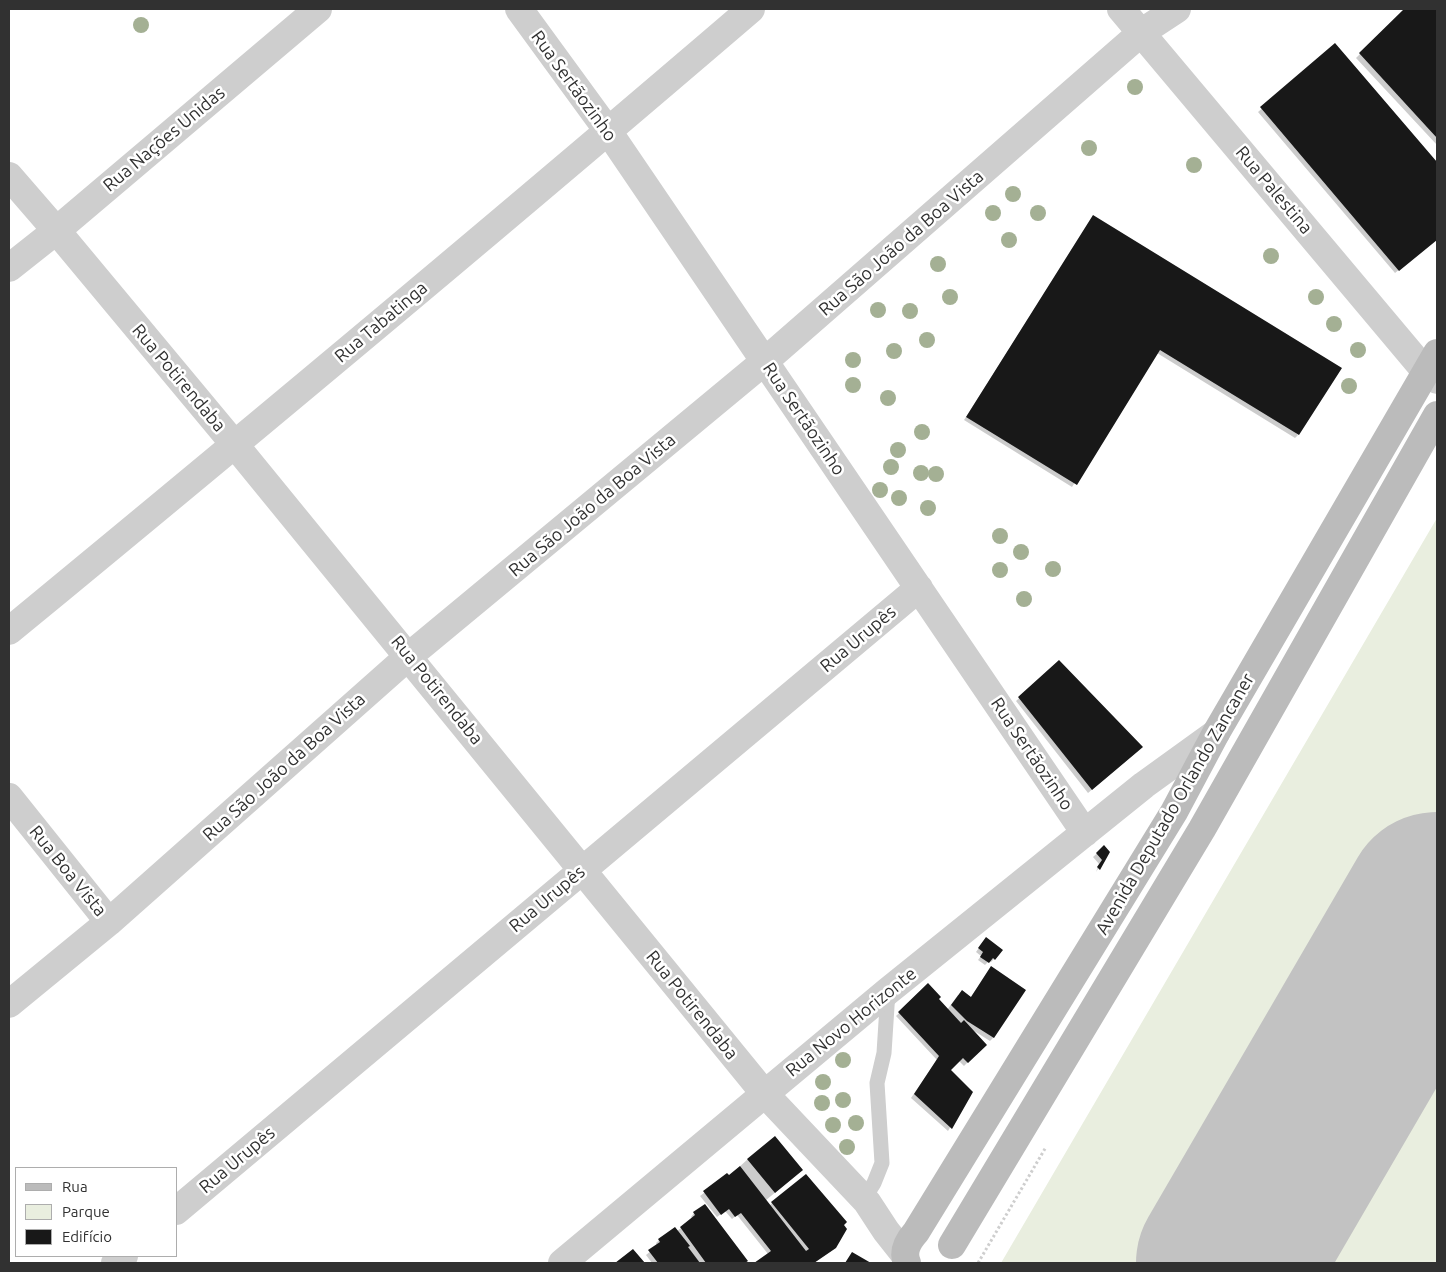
<!DOCTYPE html>
<meta charset="utf-8">
<style>
body{margin:0}
#map{position:relative;width:1446px;height:1272px;overflow:hidden;background:#fff;font-family:Ubuntu,sans-serif}
canvas{display:block}
.frame{position:absolute;inset:0;border:10px solid #313131;pointer-events:none}
.legend{position:absolute;left:15px;top:1167px;width:162px;height:90px;box-sizing:border-box;background:#fff;border:1px solid #adadad;margin:0;padding:6px 9px;list-style:none;font-size:15px;color:#313131}
.legend li{display:flex;align-items:center;gap:10px;height:25px}
.legend b{width:25px;border:1px solid #adadad}
</style>
<div id="map">
<canvas width="1446" height="1272"></canvas>
<div class="frame"></div>
<ul class="legend">
<li><b style="height:6px;background:#bbb"></b>Rua</li>
<li><b style="height:14px;background:#e9eedf"></b>Parque</li>
<li><b style="height:14px;background:#181818"></b>Edifício</li>
</ul>
</div>
<script>
const ctx = document.querySelector('canvas').getContext('2d');
ctx.lineJoin = 'round';
function paint(path, color) {
  ctx.fillStyle = color;
  ctx.fill(path, 'evenodd');
}
function trace(path, color, width, dash) {
  ctx.strokeStyle = color;
  ctx.lineWidth = width;
  ctx.lineCap = dash ? 'butt' : 'round';
  ctx.setLineDash(dash || []);
  ctx.stroke(path);
}
function drawText(font, color, halo, rows, align = 'center') {
  ctx.font = font + ' Ubuntu,sans-serif';
  ctx.lineWidth = 5;
  ctx.setLineDash([]);
  ctx.textBaseline = 'middle';
  ctx.strokeStyle = halo;
  ctx.fillStyle = color;
  for (const [text, x, y, turn = 0] of rows) {
    ctx.save();
    ctx.translate(x, y);
    ctx.rotate((+turn || 0) * Math.PI / 180);
    ctx.textAlign = isNaN(turn) ? turn : align;
    if (halo) ctx.strokeText(text, 0, 0);
    ctx.fillText(text, 0, 0);
    ctx.restore();
  }
}
paint(new Path2D(`
 M 1437,518 L 1437,813 L 1176,1263 L 1001,1263 Z
 M 1437,987 L 1437,1263 L 1276,1263 Z`), '#e9eedf');
paint(new Path2D(`
 M 1405,9 L 1437,9 L 1437,145 L 1356,58 Z
 M 1335,45 L 1437,165 L 1437,239 L 1395,273 L 1258,112 Z
 M 1093,217 L 1298,435 L 1295,438 L 1157,353 L 1072,487 L 964,420 Z
 M 1059,661 L 1138,751 L 1088,793 L 1016,701 Z
 M 1104,847 L 1109,852 L 1096,872 L 1099,864 L 1093,857 Z
 M 983,942 L 994,959 L 991,962 L 989,961 L 985,965 L 978,960 L 981,956 L 976,952 Z
 M 991,968 L 994,1037 L 990,1041 L 971,1029 L 985,1045 L 964,1066 L 959,1061 L 950,1070 L 971,1092 L 948,1131 L 911,1098 L 937,1060 L 896,1016 L 928,985 L 937,999 L 947,1010 L 958,995 L 970,998 Z
 M 748,1159 L 802,1170 L 765,1201 L 769,1206 L 772,1203 L 842,1225 L 831,1251 L 814,1263 L 756,1263 L 768,1254 L 737,1215 L 732,1219 L 725,1211 L 717,1217 L 700,1196 L 727,1175 L 728,1177 Z
 M 705,1206 L 746,1261 L 744,1263 L 652,1263 L 646,1255 L 657,1246 L 656,1243 L 659,1240 L 677,1231 L 693,1219 L 691,1217 L 694,1213 Z`), '#0003');
trace(new Path2D(`
 M 1228,1263 L 1437,904`), '#c2c2c2', 184);
paint(new Path2D(`
 M 1404,9 L 1437,9 L 1437,138 L 1359,53 Z
 M 1335,43 L 1437,162 L 1437,240 L 1399,271 L 1260,107 Z
 M 1093,215 L 1342,368 L 1299,435 L 1160,350 L 1077,485 L 966,417 Z
 M 1059,660 L 1143,747 L 1092,790 L 1018,697 Z
 M 1104,845 L 1110,852 L 1100,870 L 1097,867 L 1102,860 L 1096,853 Z
 M 986,937 L 1003,950 L 995,960 L 993,958 L 989,963 L 980,957 L 983,952 L 978,948 Z
 M 991,966 L 1026,990 L 994,1038 L 967,1021 L 951,1005 L 962,990 L 971,997 Z
 M 928,983 L 941,997 L 939,999 L 961,1023 L 964,1020 L 987,1045 L 968,1063 L 963,1058 L 951,1070 L 973,1092 L 952,1129 L 914,1094 L 939,1056 L 898,1012 Z
 M 775,1136 L 803,1170 L 775,1193 L 747,1159 Z
 M 740,1166 L 806,1251 L 809,1249 L 771,1202 L 806,1174 L 847,1222 L 844,1225 L 847,1229 L 836,1248 L 814,1263 L 754,1263 L 771,1251 L 741,1213 L 735,1217 L 729,1209 L 721,1215 L 703,1191 L 727,1173 L 729,1175 Z
 M 705,1204 L 748,1261 L 745,1263 L 706,1263 L 680,1227 L 695,1215 L 693,1212 Z
 M 675,1227 L 690,1246 L 688,1247 L 700,1263 L 658,1263 L 648,1250 L 660,1242 L 658,1239 Z
 M 633,1249 L 645,1263 L 615,1263 Z
 M 852,1252 L 871,1263 L 845,1263 Z`), '#181818');
trace(new Path2D(`
 M 978,1263 L 1046,1147`), '#cecece', 3, [2.5, 2.5]);
trace(new Path2D(`
 M 864,1199 L 874,1183 L 882,1163 L 877,1083 L 884,1053 L 888,991`), '#cecece', 15);
trace(new Path2D(`
 M 519,9 L 608,131 L 1085,833
 M 1121,9 L 1426,372 L 1437,380
 M 9,176 L 61,236 L 235,445 L 764,1093 L 867,1202 L 886,1231 L 905,1255
 M 9,268 L 57,230 L 318,9
 M 9,631 C 258,426 506,219 751,9
 M 9,797 L 109,922
 M 9,1004 L 109,922 L 409,656 L 765,361 L 1142,32 L 1177,9
 M 176,1211 L 919,588
 M 115,1263 L 124,1256
 M 562,1263 L 888,991 L 1144,785 L 1216,733`), '#cecece', 28);
trace(new Path2D(`
 M 952,1245 L 1202,829 L 1437,415
 M 907,1263 C 902,1251 908,1241 916,1232 L 1174,812 L 1216,733 L 1437,353`), '#bbb', 28);
ctx.fillStyle = '#a4b094';
for (const [x, y] of [
 [141,25],
 [1135,87],
 [1089,148],
 [1194,165],
 [1013,194],
 [993,213],
 [1038,213],
 [1009,240],
 [1271,256],
 [938,264],
 [950,297],
 [1316,297],
 [878,310],
 [910,311],
 [1334,324],
 [927,340],
 [1358,350],
 [894,351],
 [853,360],
 [853,385],
 [1349,386],
 [888,398],
 [922,432],
 [898,450],
 [891,467],
 [921,473],
 [936,474],
 [880,490],
 [899,498],
 [928,508],
 [1000,536],
 [1021,552],
 [1053,569],
 [1000,570],
 [1024,599],
 [843,1060],
 [823,1082],
 [843,1100],
 [822,1103],
 [856,1123],
 [833,1125],
 [847,1147]
]) {
  ctx.beginPath();
  ctx.arc(x, y, 8, 0, 2 * Math.PI);
  ctx.fill();
}
drawText('18px', '#313131', '#fff', [
 ["Rua Sertãozinho",574,86,54],
 ["Rua Nações Unidas",164,139,-40],
 ["Rua Palestina",1274,190,50],
 ["Rua São João da Boa Vista",901,243,-41],
 ["Rua Tabatinga",381,322,-40],
 ["Rua Potirendaba",179,378,50],
 ["Rua Sertãozinho",804,419,56],
 ["Rua São João da Boa Vista",592,505,-40],
 ["Rua Urupês",858,639,-40],
 ["Rua Potirendaba",437,690,51],
 ["Rua Sertãozinho",1032,754,56],
 ["Rua São João da Boa Vista",284,767,-42],
 ["Avenida Deputado Orlando Zancaner",1175,804,-60],
 ["Rua Boa Vista",68,871,51],
 ["Rua Urupês",547,899,-40],
 ["Rua Potirendaba",692,1005,51],
 ["Rua Novo Horizonte",851,1022,-39],
 ["Rua Urupês",237,1160,-40]
]);
</script>
